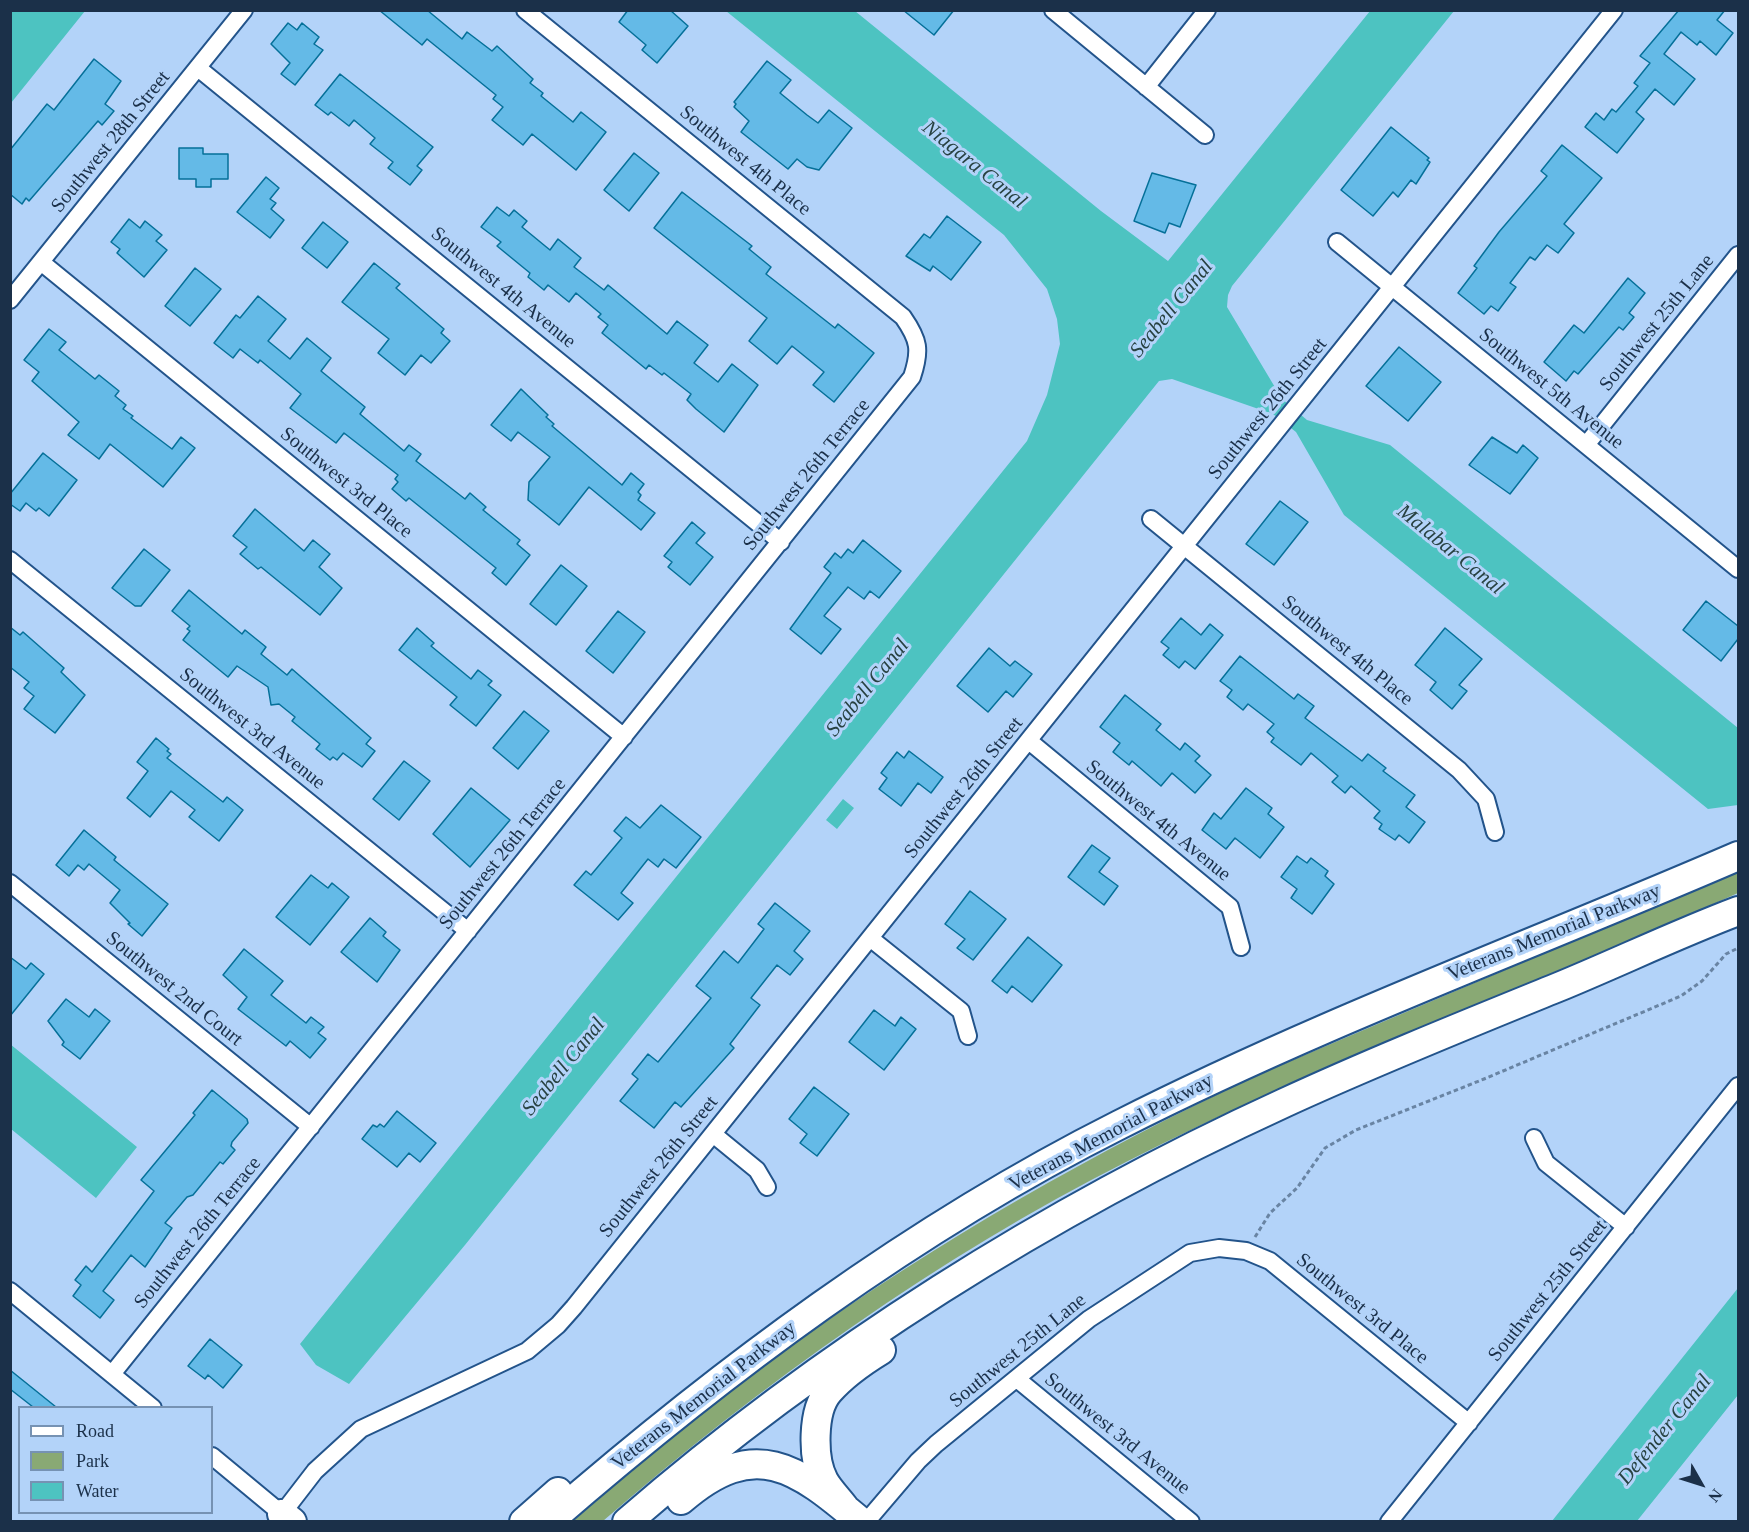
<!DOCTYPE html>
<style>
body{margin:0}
#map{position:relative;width:1749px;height:1532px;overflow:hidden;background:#b3d3f9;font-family:Georgia,serif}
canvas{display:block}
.frame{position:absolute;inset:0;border:12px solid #1b3049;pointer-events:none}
.legend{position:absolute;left:18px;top:1406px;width:195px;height:108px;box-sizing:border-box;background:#b3d3f9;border:2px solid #7692b3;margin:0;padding:8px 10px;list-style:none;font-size:18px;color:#1b3049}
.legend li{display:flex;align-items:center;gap:12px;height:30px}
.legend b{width:30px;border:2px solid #7692b3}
.north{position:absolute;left:1671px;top:1454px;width:60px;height:60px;-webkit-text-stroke:4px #b3d3f9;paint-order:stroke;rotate:129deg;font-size:16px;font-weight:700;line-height:24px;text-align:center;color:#1b3049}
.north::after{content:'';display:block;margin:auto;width:21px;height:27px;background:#1b3049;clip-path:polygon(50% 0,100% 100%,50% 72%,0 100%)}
</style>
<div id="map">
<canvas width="1749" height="1532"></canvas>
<div class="frame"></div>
<ul class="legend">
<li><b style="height:8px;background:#fff"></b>Road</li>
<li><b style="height:16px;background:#89a974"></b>Park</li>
<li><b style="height:16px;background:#4dc3c1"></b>Water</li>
</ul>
<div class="north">N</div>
</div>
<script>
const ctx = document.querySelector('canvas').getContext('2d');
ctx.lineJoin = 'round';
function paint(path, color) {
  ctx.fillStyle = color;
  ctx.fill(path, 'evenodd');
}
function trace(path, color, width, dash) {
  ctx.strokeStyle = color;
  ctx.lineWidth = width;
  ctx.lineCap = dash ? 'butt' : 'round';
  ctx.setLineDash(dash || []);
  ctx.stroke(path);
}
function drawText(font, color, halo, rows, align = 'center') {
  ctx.font = font + ' Georgia,serif';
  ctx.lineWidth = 6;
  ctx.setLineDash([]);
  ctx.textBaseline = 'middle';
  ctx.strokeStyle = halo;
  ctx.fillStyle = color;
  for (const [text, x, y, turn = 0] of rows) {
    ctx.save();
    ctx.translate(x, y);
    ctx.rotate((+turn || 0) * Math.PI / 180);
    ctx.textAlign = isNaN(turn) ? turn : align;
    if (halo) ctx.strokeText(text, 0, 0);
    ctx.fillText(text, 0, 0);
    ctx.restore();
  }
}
paint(new Path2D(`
 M 1738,871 L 1738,893 C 1535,985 1325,1060 1126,1162 C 940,1256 761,1384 603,1521 L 573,1521 C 644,1460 716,1400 793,1345 C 939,1240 1096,1151 1260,1074 Z`), '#89a974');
paint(new Path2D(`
 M 11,10 L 85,11 L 11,103 L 10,11 Z
 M 726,11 L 855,11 L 1101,211 L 1168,261 L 1370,11 L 1454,11 L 1232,286 L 1228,295 L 1227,307 L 1282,399 L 1307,420 L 1390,445 L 1738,728 L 1738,805 L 1708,809 L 1344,515 L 1296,432 L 1273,414 L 1172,379 L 1159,381 L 465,1245 L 349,1384 L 316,1365 L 300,1344 L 1027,441 L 1047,395 L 1060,344 L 1057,319 L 1047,289 L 1004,235 Z
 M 843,799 L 854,808 L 837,829 L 826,820 Z
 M 10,1044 L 137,1147 L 96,1198 L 11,1129 Z
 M 1738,1288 L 1738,1395 L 1637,1521 L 1552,1521 Z`), '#4dc3c1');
const building = new Path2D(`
 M 379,10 L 427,10 L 462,39 L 467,32 L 492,51 L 497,46 L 533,79 L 530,83 L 543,93 L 541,96 L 573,122 L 581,112 L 606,132 L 576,170 L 532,134 L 523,145 L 492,120 L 503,107 L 493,99 L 496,95 L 427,39 L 422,45 Z
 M 628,10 L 670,10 L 688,26 L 657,63 L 642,50 L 646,45 L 619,22 Z
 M 903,10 L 954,10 L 934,35 Z
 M 1679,10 L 1725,10 L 1717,20 L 1733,33 L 1716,55 L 1700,41 L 1697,45 L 1681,32 L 1664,54 L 1695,79 L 1674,105 L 1655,89 L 1636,112 L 1644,119 L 1617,153 L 1585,127 L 1596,113 L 1604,120 L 1612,109 L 1616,112 L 1638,86 L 1634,83 L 1650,63 L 1640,56 Z
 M 288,23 L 297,30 L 302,23 L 319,37 L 314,44 L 323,50 L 295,85 L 281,74 L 290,63 L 271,44 Z
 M 94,59 L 121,81 L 105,104 L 114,111 L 102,125 L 98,121 L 29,201 L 26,198 L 22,204 L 10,194 L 10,150 L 47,104 L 54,110 Z
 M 767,61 L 791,80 L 780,93 L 807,115 L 818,123 L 829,110 L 852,128 L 819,170 L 807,167 L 797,159 L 788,169 L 741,132 L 749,121 L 734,107 L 736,104 L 734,102 Z
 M 340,74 L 433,147 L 417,166 L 422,170 L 410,185 L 388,168 L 393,162 L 370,144 L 375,138 L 354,120 L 349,126 L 331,112 L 328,115 L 315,105 Z
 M 1391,127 L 1429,158 L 1427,160 L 1430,162 L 1416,184 L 1411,180 L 1398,197 L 1393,192 L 1373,216 L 1341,190 Z
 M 1562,145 L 1602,178 L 1564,224 L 1574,233 L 1558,253 L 1547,245 L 1535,260 L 1530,257 L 1510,283 L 1516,287 L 1498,311 L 1491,306 L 1484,314 L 1458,293 L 1477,268 L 1474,266 L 1499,232 L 1547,176 L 1541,171 Z
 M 179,148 L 203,148 L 203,154 L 228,154 L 228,179 L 211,179 L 211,187 L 196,187 L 196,179 L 179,179 Z
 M 634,153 L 659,173 L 629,211 L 604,190 Z
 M 1152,173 L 1196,185 L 1180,227 L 1169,223 L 1165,233 L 1134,221 Z
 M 266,177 L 279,188 L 270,199 L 276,203 L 271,209 L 284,220 L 270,238 L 237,212 Z
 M 682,192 L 752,246 L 749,249 L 771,267 L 766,274 L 835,328 L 838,324 L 874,353 L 834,402 L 813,385 L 824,372 L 792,346 L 777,364 L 749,341 L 767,318 L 654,228 Z
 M 497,207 L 509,216 L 514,210 L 527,221 L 522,227 L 550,250 L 558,239 L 581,258 L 574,267 L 604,290 L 608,285 L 667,334 L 677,321 L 708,345 L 694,363 L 718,382 L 732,364 L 758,385 L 724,432 L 696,409 L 687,400 L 691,394 L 664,373 L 662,375 L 649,365 L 646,369 L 602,333 L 608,325 L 598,317 L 601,314 L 576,293 L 569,302 L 548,285 L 544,290 L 528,277 L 530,273 L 497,246 L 501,242 L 481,227 Z
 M 947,216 L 981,242 L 951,280 L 933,266 L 930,271 L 906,256 L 924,234 L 930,238 Z
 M 129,219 L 140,228 L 145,221 L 162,235 L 156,241 L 167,250 L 144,277 L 117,253 L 120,249 L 111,242 Z
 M 323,222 L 348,242 L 327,268 L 302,248 Z
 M 374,263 L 400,284 L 396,288 L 444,329 L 441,333 L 450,341 L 431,363 L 421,355 L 405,375 L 378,353 L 389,339 L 342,302 Z
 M 195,268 L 221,289 L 190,326 L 165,306 Z
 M 1628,278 L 1645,293 L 1629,313 L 1634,317 L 1623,330 L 1619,327 L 1578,374 L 1574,371 L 1566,381 L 1544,362 L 1574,325 L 1584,333 Z
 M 258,296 L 286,319 L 268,341 L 290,359 L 307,338 L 331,358 L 321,371 L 365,407 L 360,414 L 404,451 L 409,445 L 421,454 L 416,461 L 465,499 L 470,493 L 486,507 L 483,510 L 520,540 L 517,544 L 530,555 L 506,585 L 492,573 L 496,568 L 409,498 L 406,501 L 392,489 L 398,482 L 395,479 L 398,475 L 344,433 L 336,443 L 290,408 L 301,394 L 288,383 L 260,360 L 258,363 L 240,349 L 233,358 L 214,343 L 236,315 L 240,318 Z
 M 49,329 L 66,342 L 59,350 L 95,379 L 99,375 L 119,391 L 115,396 L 126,405 L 123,409 L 133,416 L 131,418 L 172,449 L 181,437 L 195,448 L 163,487 L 110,444 L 99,459 L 68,435 L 79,422 L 32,381 L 39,372 L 24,360 Z
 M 1399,347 L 1441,382 L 1408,421 L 1366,386 Z
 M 521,389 L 548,415 L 546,417 L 554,424 L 552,426 L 622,485 L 631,473 L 644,484 L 638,492 L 641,495 L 638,500 L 655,513 L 641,530 L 589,487 L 559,525 L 528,500 L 529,482 L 550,457 L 518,432 L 511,441 L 491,425 Z
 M 1492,437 L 1517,453 L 1523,445 L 1538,458 L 1510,494 L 1469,465 Z
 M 43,453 L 77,480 L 49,516 L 39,508 L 36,511 L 26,503 L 20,511 L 10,504 L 10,494 Z
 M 1280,501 L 1308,522 L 1274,565 L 1246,544 Z
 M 255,509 L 304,551 L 313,540 L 330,554 L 319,567 L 342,588 L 320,615 L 261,567 L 258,569 L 240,554 L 247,547 L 233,536 Z
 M 692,522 L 705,533 L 696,543 L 713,557 L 690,585 L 668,567 L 672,562 L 664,556 Z
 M 863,540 L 901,571 L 879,598 L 870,591 L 864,599 L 848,587 L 824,616 L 841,629 L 821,654 L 790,629 L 831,573 L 824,567 L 835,553 L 841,558 L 848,549 L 853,553 Z
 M 144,549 L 170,570 L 141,606 L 135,606 L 112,588 Z
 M 561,565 L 587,586 L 556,625 L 530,604 Z
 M 189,590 L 242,634 L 245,630 L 266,647 L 261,654 L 287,675 L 292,669 L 371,738 L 366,744 L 375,751 L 362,767 L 343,753 L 337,760 L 333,757 L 330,760 L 316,749 L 320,744 L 292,721 L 295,717 L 279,704 L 271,705 L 268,687 L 237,666 L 228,677 L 183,640 L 190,631 L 187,629 L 190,626 L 172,611 Z
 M 1706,601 L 1738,626 L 1738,639 L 1721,661 L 1683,630 Z
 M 618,611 L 645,632 L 613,673 L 586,651 Z
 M 1181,618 L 1201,635 L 1210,624 L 1223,635 L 1195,669 L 1185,661 L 1179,668 L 1163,655 L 1169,648 L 1161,642 Z
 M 10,627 L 20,635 L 23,632 L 64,668 L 61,672 L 85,695 L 55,733 L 24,709 L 34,696 L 24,688 L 29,682 L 10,667 Z
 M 417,628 L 434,643 L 431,646 L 471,679 L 478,670 L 492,681 L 488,685 L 501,695 L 476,726 L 450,705 L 457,697 L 399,650 Z
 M 1445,628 L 1482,659 L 1459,685 L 1467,691 L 1452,709 L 1430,690 L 1436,682 L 1415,665 Z
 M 989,648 L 1010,666 L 1015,661 L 1032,674 L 1013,697 L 1006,691 L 988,712 L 957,686 Z
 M 1240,656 L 1294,699 L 1298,694 L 1314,706 L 1305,718 L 1362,761 L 1368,754 L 1386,768 L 1383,771 L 1415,795 L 1406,807 L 1425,822 L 1409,843 L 1399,835 L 1395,840 L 1379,829 L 1382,824 L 1374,818 L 1380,811 L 1351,786 L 1345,793 L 1332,782 L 1338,776 L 1311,753 L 1301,765 L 1271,742 L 1274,738 L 1267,732 L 1274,724 L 1248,704 L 1243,710 L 1227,697 L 1232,690 L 1220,681 Z
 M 1125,695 L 1161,724 L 1156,730 L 1180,750 L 1185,743 L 1200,756 L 1195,761 L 1211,775 L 1195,793 L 1172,773 L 1161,786 L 1132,761 L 1129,765 L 1113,752 L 1120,743 L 1100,727 Z
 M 524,711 L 549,731 L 518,769 L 493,748 Z
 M 156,738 L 169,749 L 167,751 L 171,754 L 167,758 L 223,802 L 227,797 L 243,810 L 219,841 L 189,817 L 195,810 L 171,791 L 150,817 L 127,798 L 148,771 L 137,762 Z
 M 909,751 L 943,777 L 931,793 L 918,783 L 901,806 L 879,789 L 887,778 L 881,773 L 897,752 L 904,758 Z
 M 404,761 L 430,781 L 399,820 L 373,799 Z
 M 471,788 L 510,820 L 470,867 L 433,834 Z
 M 1246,788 L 1272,808 L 1268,814 L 1284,827 L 1260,858 L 1235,838 L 1226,849 L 1202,830 L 1214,813 L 1221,819 Z
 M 661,805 L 701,837 L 676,868 L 664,859 L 658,867 L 648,859 L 621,893 L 633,903 L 618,920 L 574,885 L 586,871 L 591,875 L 622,838 L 614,831 L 626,817 L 640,828 Z
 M 84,830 L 116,857 L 114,860 L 168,904 L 142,936 L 128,924 L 130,923 L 110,903 L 120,890 L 89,864 L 84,870 L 78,865 L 69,876 L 56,865 Z
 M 1092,845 L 1110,858 L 1099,872 L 1118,886 L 1104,905 L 1068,877 Z
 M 1297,856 L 1307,863 L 1311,858 L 1328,871 L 1325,876 L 1334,884 L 1312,914 L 1291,898 L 1297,889 L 1281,877 Z
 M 311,875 L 328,888 L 332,883 L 349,897 L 310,945 L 276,917 Z
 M 970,891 L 1006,919 L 973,960 L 957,948 L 965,939 L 945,924 Z
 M 775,903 L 810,931 L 794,951 L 803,959 L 790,975 L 777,965 L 751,998 L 760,1005 L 730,1044 L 734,1048 L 681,1107 L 675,1102 L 654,1128 L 620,1101 L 638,1079 L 632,1074 L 648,1054 L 658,1062 L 711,998 L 696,986 L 724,951 L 738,963 L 764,929 L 758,924 Z
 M 370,918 L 386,932 L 383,936 L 400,950 L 377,982 L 341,952 Z
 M 1028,937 L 1062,965 L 1032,1002 L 1012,986 L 1007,993 L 992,981 Z
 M 244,949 L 283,981 L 271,995 L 306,1023 L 311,1017 L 324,1027 L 318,1033 L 326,1039 L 310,1058 L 290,1041 L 286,1046 L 238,1009 L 247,997 L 223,975 Z
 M 10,957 L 26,969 L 31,963 L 44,974 L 10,1016 Z
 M 66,999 L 89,1017 L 95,1009 L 110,1021 L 80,1059 L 62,1045 L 64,1042 L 48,1021 Z
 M 874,1010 L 895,1026 L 901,1017 L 916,1029 L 884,1070 L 849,1042 Z
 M 814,1087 L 849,1114 L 817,1156 L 800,1143 L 807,1134 L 789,1119 Z
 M 212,1090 L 247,1119 L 248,1123 L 232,1142 L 231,1146 L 235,1150 L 223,1164 L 220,1162 L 193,1195 L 187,1197 L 165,1223 L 172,1228 L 145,1267 L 131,1255 L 103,1291 L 114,1300 L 100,1318 L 73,1296 L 81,1285 L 75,1280 L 86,1266 L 92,1272 L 154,1191 L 141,1180 L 195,1115 L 193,1113 Z
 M 397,1111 L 436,1143 L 420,1162 L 409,1153 L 397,1167 L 362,1139 L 373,1125 L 377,1127 L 380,1124 L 384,1127 Z
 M 210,1339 L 242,1365 L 223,1388 L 208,1375 L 205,1379 L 188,1366 Z
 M 10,1370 L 56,1407 L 33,1407 L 10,1389 Z`);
paint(building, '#64bae7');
trace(building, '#057099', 1.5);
const minor = new Path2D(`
 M 1053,10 L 1205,135
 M 198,68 L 781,542
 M 1146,87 L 1207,10
 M 1337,242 L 1738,569
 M 41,262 L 624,737
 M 10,300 L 244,10
 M 1586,445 L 1738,255
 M 1151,519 L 1459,770 L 1486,799 L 1495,832
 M 10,560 L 468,931
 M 1029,741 L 1230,907 L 1241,947
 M 10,883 L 311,1127
 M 870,938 L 961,1011 L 968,1036
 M 713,1134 L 757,1170 L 767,1187
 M 1534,1138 L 1546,1163 L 1626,1227
 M 10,1291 L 153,1408
 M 112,1374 L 912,377 C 921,350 919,340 903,317 L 525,10
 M 1017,1379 L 1191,1522
 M 212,1456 L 282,1514
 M 278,1519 L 315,1471 L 361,1429 L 527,1351 L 558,1325 L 574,1307 L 1614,10
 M 866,1522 L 918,1461 L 936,1444 L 1089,1319 L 1190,1253 L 1219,1248 L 1246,1251 L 1270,1261 L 1469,1423
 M 1389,1522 L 1738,1086`);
const trunk = new Path2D(`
 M 681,1500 C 755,1436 796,1467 861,1522
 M 844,1507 C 838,1499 829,1490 824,1481 C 812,1459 812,1410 829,1391 C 843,1375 863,1361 881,1350
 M 282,1514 L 292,1522
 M 524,1522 L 558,1492
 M 548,1522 C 722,1371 912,1229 1119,1125 C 1320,1023 1532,945 1738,856
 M 627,1522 C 823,1352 1048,1211 1284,1103 C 1373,1062 1465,1025 1556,988 C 1617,963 1677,934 1738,911`);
trace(minor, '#23548b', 20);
trace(trunk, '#23548b', 32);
trace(new Path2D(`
 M 1255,1237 L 1270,1213 L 1297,1188 L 1325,1148 L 1356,1130 L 1484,1079 L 1681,996 L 1702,981 L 1726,954 L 1738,948`), '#6984a3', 3, [4.5, 3]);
trace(minor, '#fff', 16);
trace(trunk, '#fff', 28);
drawText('20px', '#1b3049', '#b3d3f9', [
 ["Southwest 28th Street",111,142,-51],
 ["Southwest 4th Place",745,161,39],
 ["Southwest 4th Avenue",503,288,39],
 ["Southwest 25th Lane",1657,323,-51],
 ["Southwest 5th Avenue",1551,389,39],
 ["Southwest 26th Street",1268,409,-51],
 ["Southwest 26th Terrace",807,475,-51],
 ["Southwest 3rd Place",346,483,39],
 ["Southwest 4th Place",1347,651,39],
 ["Southwest 3rd Avenue",252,729,39],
 ["Southwest 26th Street",964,788,-51],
 ["Southwest 4th Avenue",1158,821,39],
 ["Southwest 26th Terrace",503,854,-51],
 ["Veterans Memorial Parkway",1554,933,-22],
 ["Southwest 2nd Court",174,989,39],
 ["Veterans Memorial Parkway",1111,1133,-28],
 ["Southwest 26th Street",659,1167,-51],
 ["Southwest 26th Terrace",198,1233,-51],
 ["Southwest 25th Street",1548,1291,-51],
 ["Southwest 3rd Place",1362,1309,39],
 ["Southwest 25th Lane",1018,1351,-39],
 ["Veterans Memorial Parkway",704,1396,-38],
 ["Southwest 3rd Avenue",1117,1434,39]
]);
drawText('italic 21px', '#284242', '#b3d3f9', [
 ["Niagara Canal",974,165,39],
 ["Seabell Canal",1172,309,-51],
 ["Malabar Canal",1450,550,39],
 ["Seabell Canal",868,688,-51],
 ["Seabell Canal",564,1067,-51],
 ["Defender Canal",1665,1430,-51]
]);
</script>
